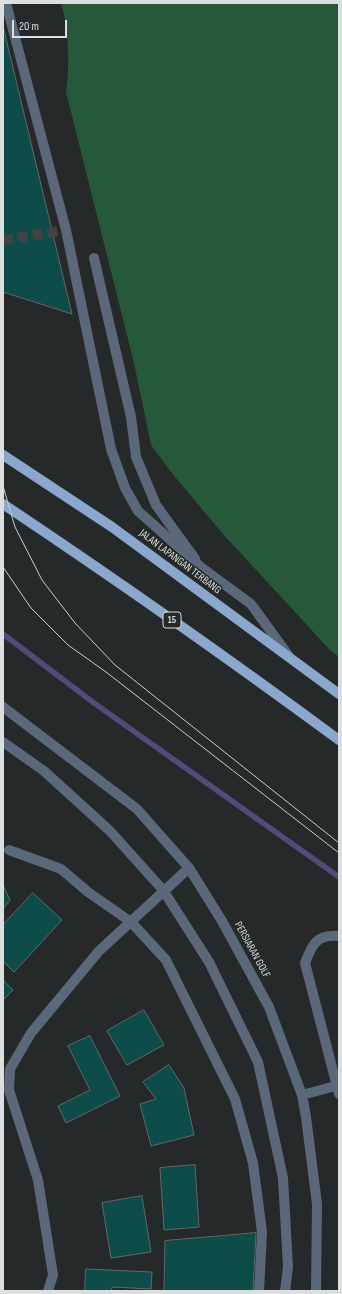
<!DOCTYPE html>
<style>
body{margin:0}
#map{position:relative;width:342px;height:1294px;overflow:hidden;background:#25292a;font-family:"Sofia Sans Condensed",sans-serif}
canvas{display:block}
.frame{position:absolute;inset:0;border:4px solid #dcdfe0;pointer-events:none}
.scale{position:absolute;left:12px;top:20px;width:55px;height:18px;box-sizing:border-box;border:2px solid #dcdfe0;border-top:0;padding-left:5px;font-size:12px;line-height:14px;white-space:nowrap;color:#dcdfe0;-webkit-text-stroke:3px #25292a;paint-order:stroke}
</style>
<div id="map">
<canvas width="342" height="1294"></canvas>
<div class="frame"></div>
<div class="scale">20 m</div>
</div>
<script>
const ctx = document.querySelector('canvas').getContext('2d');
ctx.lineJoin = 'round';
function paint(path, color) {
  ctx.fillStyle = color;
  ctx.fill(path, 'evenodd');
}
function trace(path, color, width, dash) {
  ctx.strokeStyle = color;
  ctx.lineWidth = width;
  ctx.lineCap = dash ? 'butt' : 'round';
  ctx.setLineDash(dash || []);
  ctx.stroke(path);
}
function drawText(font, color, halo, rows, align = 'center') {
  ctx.font = font + ' "Sofia Sans Condensed",sans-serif';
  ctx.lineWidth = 3;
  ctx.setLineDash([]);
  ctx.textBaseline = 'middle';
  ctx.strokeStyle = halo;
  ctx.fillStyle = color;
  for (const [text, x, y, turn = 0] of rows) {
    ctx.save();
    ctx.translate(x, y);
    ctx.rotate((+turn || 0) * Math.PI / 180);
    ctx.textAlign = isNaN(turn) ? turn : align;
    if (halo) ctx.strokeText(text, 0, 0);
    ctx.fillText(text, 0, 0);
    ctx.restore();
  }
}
paint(new Path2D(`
 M 61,3 L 339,3 L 339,657 L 330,650 L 222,533 L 171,472 L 151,445 L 134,363 L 66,92 C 70,64 69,30 61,3 Z`), '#265939');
trace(new Path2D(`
 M 3,634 L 94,703 L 339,877`), '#534a79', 5.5);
const building = new Path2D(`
 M 3,26 L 72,314 L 3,292 Z
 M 3,885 L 10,900 L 3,909 Z
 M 33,893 L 62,920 L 14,972 L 3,961 L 3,925 Z
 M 3,980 L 13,990 L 3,1000 Z
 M 144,1010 L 164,1045 L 127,1065 L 107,1031 Z
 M 90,1036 L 120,1096 L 66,1123 L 58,1106 L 90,1090 L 68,1046 Z
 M 169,1065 L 184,1088 L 194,1135 L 151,1146 L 140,1104 L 156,1099 L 143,1082 Z
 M 195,1165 L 199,1227 L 164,1230 L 160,1168 Z
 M 142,1196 L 151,1252 L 111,1258 L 102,1203 Z
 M 256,1233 L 253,1291 L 164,1291 L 165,1241 Z
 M 86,1269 L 152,1272 L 151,1289 L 112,1287 L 111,1291 L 85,1291 Z`);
paint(building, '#0d4c48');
trace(building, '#636867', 1);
trace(new Path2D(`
 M 3,240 L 66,230`), '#404445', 10, [10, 5]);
trace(new Path2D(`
 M 94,258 L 131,417 L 136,457 L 156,505 L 195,559
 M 339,936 C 316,934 312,945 305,963 L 339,1094
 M 302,1095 L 339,1085`), '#5a687a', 10);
trace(new Path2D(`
 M 9,850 L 61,869 L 88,892 L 131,922 L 166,960 L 235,1099 L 253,1163 L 262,1232 L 259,1291
 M 48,1291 L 53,1275 L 38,1180 L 9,1090 L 10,1069 L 31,1033 L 99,951 L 189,868`), '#5a687a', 10);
trace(new Path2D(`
 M 6,3 L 66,230 L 111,449 L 125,488 L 138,511 L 202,568 L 251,604 L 288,655
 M 3,707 L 137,809 L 189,868 L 222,921 L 269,1007 L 302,1095 L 306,1117 L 317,1204 L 316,1291
 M 3,742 L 44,771 L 110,831 L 163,890 L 209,962 L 258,1062 L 283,1178 L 288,1267 L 285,1291`), '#5a687a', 10);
trace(new Path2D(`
 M 3,455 L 112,527 L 339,694
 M 3,504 C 117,580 229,659 339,740`), '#8ca7ce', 10);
trace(new Path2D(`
 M 3,486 L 15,527 L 42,580 L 75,623 L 115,665 L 339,843
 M 3,567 L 31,608 L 68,645 L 106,672 L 339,853`), '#cacdce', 1);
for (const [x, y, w] of [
 [172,620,18]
]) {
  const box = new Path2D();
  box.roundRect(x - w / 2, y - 8, w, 16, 3);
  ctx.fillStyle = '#25292a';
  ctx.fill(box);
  trace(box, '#dcdfe0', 1);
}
drawText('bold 10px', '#dcdfe0', null, [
 ["15",172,620]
]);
drawText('11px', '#dcdfe0', '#25292a', [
 ["JALAN LAPANGAN TERBANG",180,562,37],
 ["PERSIARAN GOLF",252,950,61]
]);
</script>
